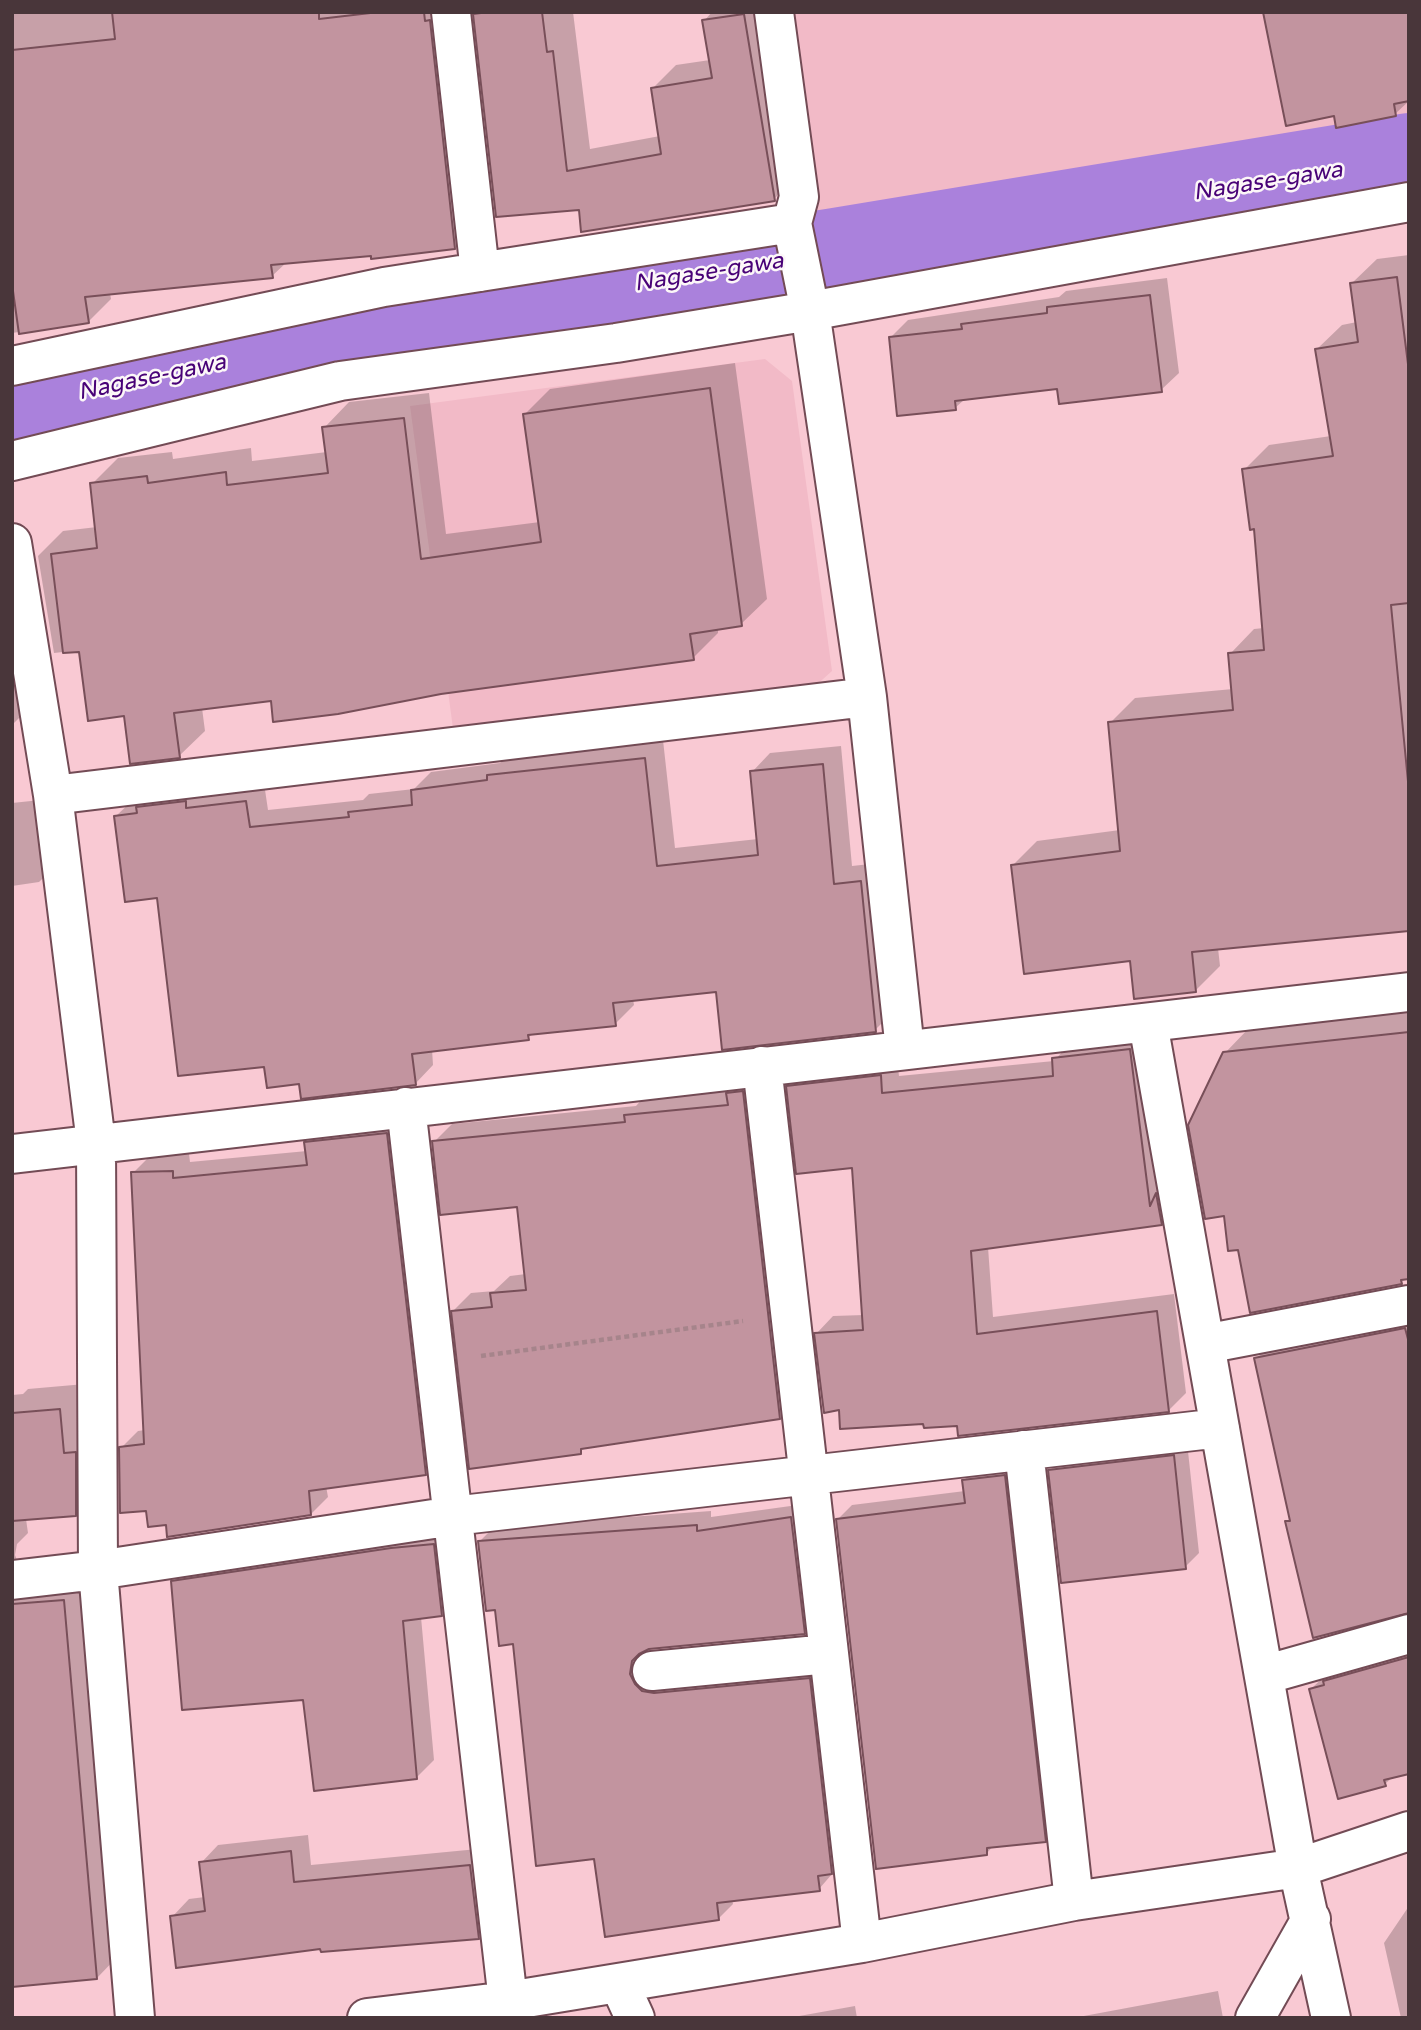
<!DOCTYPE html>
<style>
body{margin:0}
#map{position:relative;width:1421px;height:2030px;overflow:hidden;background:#f9c9d3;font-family:"Varela Round",sans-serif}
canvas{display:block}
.frame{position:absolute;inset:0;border:14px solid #49363a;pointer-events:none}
</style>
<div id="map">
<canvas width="1421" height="2030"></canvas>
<div class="frame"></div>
</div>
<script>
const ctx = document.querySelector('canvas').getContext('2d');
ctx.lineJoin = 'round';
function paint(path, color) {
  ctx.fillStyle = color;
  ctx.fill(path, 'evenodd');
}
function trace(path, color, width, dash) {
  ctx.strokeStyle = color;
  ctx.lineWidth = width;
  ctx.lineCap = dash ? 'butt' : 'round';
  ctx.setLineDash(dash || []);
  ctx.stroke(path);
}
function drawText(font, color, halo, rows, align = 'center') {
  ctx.font = font + ' "Varela Round",sans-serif';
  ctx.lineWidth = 5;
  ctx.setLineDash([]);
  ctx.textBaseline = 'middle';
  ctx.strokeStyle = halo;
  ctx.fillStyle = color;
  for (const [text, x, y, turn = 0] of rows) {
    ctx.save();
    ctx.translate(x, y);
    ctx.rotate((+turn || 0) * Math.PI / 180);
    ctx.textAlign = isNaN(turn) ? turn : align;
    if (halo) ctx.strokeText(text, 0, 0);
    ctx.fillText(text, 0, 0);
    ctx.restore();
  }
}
paint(new Path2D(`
 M 792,12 L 1409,12 L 1409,137 L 821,236 Z
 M 765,359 L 792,381 L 832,671 L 813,688 L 454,736 L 410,406 Z`), '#f2bac7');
paint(new Path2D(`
 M 12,12 L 454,12 L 478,225 L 455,248 L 287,262 L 272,276 L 110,293 L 111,299 L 88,322 L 12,333 Z
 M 475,12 L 573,12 L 590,149 L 660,136 L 653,88 L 676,65 L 710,60 L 704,21 L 712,12 L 770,12 L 797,176 L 774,199 L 497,215 Z
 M 1409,101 L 1395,114 L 1335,114 Z
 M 1409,255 L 1409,929 L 1218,948 L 1220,966 L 1195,991 L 1132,959 L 1012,866 L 1037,841 L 1120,830 L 1110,723 L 1135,698 L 1233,689 L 1230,654 L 1254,629 L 1264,628 L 1255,527 L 1244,470 L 1269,445 L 1331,436 L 1317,349 L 1342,325 L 1357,322 L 1352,283 L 1377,259 Z
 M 1167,278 L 1179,373 L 1161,390 L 1058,387 L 965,399 L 955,408 L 890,338 L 908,320 L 1059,297 L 1066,291 Z
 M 735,363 L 767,599 L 741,624 L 718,628 L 718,633 L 693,658 L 202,708 L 205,731 L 179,756 L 125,714 L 81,650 L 54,653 L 38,556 L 63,531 L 97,527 L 92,484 L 118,458 L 172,452 L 173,459 L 251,448 L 252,461 L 327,452 L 324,428 L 349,402 L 429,393 L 446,534 L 540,522 L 525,414 L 550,389 Z
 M 12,541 L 23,714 L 12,725 Z
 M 663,740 L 675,848 L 758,839 L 752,772 L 770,753 L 841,746 L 852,866 L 879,863 L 894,1011 L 875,1030 L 717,990 L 633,999 L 634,1005 L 615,1024 L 533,1033 L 528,1038 L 432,1049 L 433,1065 L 415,1084 L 301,1082 L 266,1065 L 158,896 L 116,816 L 135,798 L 264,783 L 268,810 L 363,800 L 369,794 L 414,789 L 431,772 L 500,763 L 507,757 Z
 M 50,799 L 57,865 L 39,882 L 12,886 L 12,803 Z
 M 1409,1011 L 1409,1279 L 1251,1311 L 1225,1053 L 1249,1028 Z
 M 1147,1033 L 1178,1206 L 1161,1223 L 988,1247 L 993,1317 L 1174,1294 L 1186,1393 L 1169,1410 L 958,1424 L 925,1422 L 840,1408 L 816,1334 L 833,1316 L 864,1315 L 854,1166 L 788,1087 L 805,1070 L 897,1059 L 899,1076 L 1054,1061 L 1071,1042 Z
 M 746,1076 L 798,1399 L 779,1418 L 586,1446 L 580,1452 L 453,1311 L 471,1293 L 494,1291 L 510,1276 L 526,1274 L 519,1205 L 434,1142 L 452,1124 L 636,1106 L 644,1097 Z
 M 403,1116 L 442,1456 L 425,1473 L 326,1486 L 328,1497 L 311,1514 L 167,1523 L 148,1509 L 121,1448 L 138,1431 L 145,1430 L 133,1173 L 150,1156 L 189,1154 L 190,1162 L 307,1151 L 306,1143 L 323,1126 Z
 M 1409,1309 L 1409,1611 L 1287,1522 L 1291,1518 L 1256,1359 L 1281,1334 Z
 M 85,1384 L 101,1489 L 75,1515 L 26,1519 L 28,1533 L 17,1544 L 15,1555 L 20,1568 L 89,1575 L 122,1952 L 97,1978 L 12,1985 L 12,1395 L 23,1394 L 28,1389 Z
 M 1187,1442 L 1199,1553 L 1185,1567 L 1050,1470 L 1064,1456 Z
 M 1019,1461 L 1059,1826 L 1045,1841 L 994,1845 L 987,1853 L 837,1520 L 852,1505 L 965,1491 L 964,1480 L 979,1466 Z
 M 805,1504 L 818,1618 L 804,1633 L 646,1649 L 644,1657 L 824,1664 L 846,1858 L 819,1889 L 732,1899 L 733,1904 L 719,1918 L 596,1857 L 514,1643 L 497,1608 L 479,1542 L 494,1527 L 711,1511 L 711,1517 Z
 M 451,1528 L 459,1597 L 441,1615 L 421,1617 L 434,1760 L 417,1777 L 305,1698 L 173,1582 L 190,1564 Z
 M 1409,1640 L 1409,1771 L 1394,1776 L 1385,1784 L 1311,1689 L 1336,1665 Z
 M 308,1835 L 311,1865 L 488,1848 L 496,1920 L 478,1938 L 322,1947 L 172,1917 L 189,1899 L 205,1897 L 201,1863 L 218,1845 Z
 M 1409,1906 L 1409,2018 L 1401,2018 L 1384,1943 Z
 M 1218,1991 L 1223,2018 L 1073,2018 Z
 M 855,2006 L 857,2018 L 788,2018 Z`), '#0003');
trace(new Path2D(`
 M 12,408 L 447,316 L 836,255 L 1409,160`), '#aa81dc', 94);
const building = new Path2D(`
 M 112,12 L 319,12 L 319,19 L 379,12 L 424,12 L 425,21 L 430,20 L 455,249 L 371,259 L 371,256 L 271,265 L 273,278 L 85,297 L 89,323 L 19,334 L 12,284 L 12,50 L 115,39 Z
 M 489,12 L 542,12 L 547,52 L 553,51 L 567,171 L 661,154 L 651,88 L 712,78 L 702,20 L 744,14 L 775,201 L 581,232 L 579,210 L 496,217 L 473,14 Z
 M 1263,12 L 1409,12 L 1409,101 L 1394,104 L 1396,116 L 1336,128 L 1334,116 L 1286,126 Z
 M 1397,277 L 1409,372 L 1409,603 L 1391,605 L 1409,792 L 1409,931 L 1192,952 L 1196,992 L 1134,999 L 1130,961 L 1024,974 L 1011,865 L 1120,851 L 1108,722 L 1233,710 L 1228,653 L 1264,650 L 1254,529 L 1250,530 L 1242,469 L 1333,456 L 1315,349 L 1358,342 L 1350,283 Z
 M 1150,295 L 1162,392 L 1059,404 L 1057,389 L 955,401 L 956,410 L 897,416 L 889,337 L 962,329 L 961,324 L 1047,313 L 1047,307 Z
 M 710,388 L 742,626 L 690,634 L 694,660 L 441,694 L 338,714 L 273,722 L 271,701 L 174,713 L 180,758 L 130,764 L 124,716 L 88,721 L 79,652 L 63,653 L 51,554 L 97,548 L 90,483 L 147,476 L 148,483 L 226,472 L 227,485 L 328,473 L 322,427 L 404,418 L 421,559 L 541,542 L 523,414 Z
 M 645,758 L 657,866 L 758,855 L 750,771 L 823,764 L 834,884 L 861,881 L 876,1032 L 722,1050 L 716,992 L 613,1003 L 616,1026 L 528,1035 L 529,1040 L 412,1054 L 416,1085 L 301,1099 L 299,1084 L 267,1088 L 264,1067 L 178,1076 L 157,898 L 125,902 L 114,816 L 137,813 L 136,807 L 186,801 L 186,808 L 246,801 L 250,827 L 349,817 L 348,812 L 412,805 L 411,790 L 487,780 L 487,775 Z
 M 1409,1032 L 1409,1279 L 1401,1280 L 1402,1284 L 1250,1313 L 1238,1250 L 1228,1251 L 1224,1216 L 1205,1219 L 1188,1125 L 1223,1052 Z
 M 1130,1049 L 1150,1206 L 1156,1193 L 1162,1225 L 971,1251 L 977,1334 L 1157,1311 L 1169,1412 L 958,1436 L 957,1426 L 924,1428 L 923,1424 L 840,1429 L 839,1410 L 824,1413 L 814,1333 L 863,1330 L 852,1168 L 796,1174 L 786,1086 L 881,1075 L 882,1093 L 1053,1076 L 1052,1058 Z
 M 743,1091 L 780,1419 L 581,1449 L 581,1454 L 469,1469 L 451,1311 L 492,1307 L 490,1293 L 526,1290 L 517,1207 L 440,1215 L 432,1141 L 625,1122 L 624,1115 L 728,1105 L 726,1093 Z
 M 387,1133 L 426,1475 L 309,1491 L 311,1515 L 167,1537 L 166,1525 L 148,1527 L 146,1511 L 120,1513 L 119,1447 L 144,1444 L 131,1172 L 173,1171 L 173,1178 L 307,1165 L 304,1142 Z
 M 1405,1328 L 1409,1343 L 1409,1613 L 1313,1638 L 1285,1521 L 1290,1521 L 1254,1358 Z
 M 60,1409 L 64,1453 L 76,1452 L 76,1516 L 12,1521 L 12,1413 Z
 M 1174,1455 L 1186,1569 L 1061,1583 L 1048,1470 Z
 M 1005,1475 L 1046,1842 L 987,1848 L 987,1855 L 876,1869 L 836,1519 L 965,1503 L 962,1480 Z
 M 791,1517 L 805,1634 L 649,1649 L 639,1654 L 632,1661 L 630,1674 L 635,1684 L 642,1691 L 654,1693 L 810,1678 L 832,1874 L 818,1876 L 820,1891 L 717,1903 L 719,1920 L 605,1937 L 594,1859 L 536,1866 L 513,1644 L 499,1646 L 495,1610 L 486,1611 L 478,1541 L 697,1525 L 697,1531 Z
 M 434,1544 L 442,1616 L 403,1621 L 417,1779 L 314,1791 L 303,1700 L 182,1710 L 171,1581 L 391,1548 Z
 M 64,1600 L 97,1979 L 12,1987 L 12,1604 Z
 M 1409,1657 L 1409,1774 L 1384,1780 L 1386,1786 L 1338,1799 L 1309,1689 L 1324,1685 L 1323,1681 Z
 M 291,1851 L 294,1882 L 470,1865 L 479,1939 L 321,1952 L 320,1949 L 176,1968 L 170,1916 L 205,1911 L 199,1862 Z`);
paint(building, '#c2949f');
trace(building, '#784f59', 2);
const minor = new Path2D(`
 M 451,12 L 480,272
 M 774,12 L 799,197 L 792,223 L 810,311 L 867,697 L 905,1050
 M 12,366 L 384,287 L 792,223
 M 12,461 L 340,381 L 616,343 L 810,311 L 1409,202
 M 12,543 L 53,795 L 96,1143 L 98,1570 L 135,2018
 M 53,795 L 867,697
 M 1148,1023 L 1298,1868 L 1331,2018
 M 762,1066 L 862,1943
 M 406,1107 L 508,2001
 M 12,1154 L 1409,992
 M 1205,1344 L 1409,1305
 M 1024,1450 L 1074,1901
 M 12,1580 L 98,1570 L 453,1516 L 1220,1428
 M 652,1671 L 828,1654
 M 1264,1675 L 1409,1634
 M 619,1983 L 635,2018
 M 367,2018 L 508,2001 L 862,1943 L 1074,1901 L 1298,1868 L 1409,1831
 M 1255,2018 L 1311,1919`);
trace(minor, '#734b55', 42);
trace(new Path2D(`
 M 481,1356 L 743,1321`), '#a6848b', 4.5, [5, 3.5]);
trace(minor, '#fff', 38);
drawText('italic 23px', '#480277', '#fcf7f8', [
 ["Nagase-gawa",1268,182,-9],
 ["Nagase-gawa",709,273,-9],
 ["Nagase-gawa",152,378,-12]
]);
</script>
